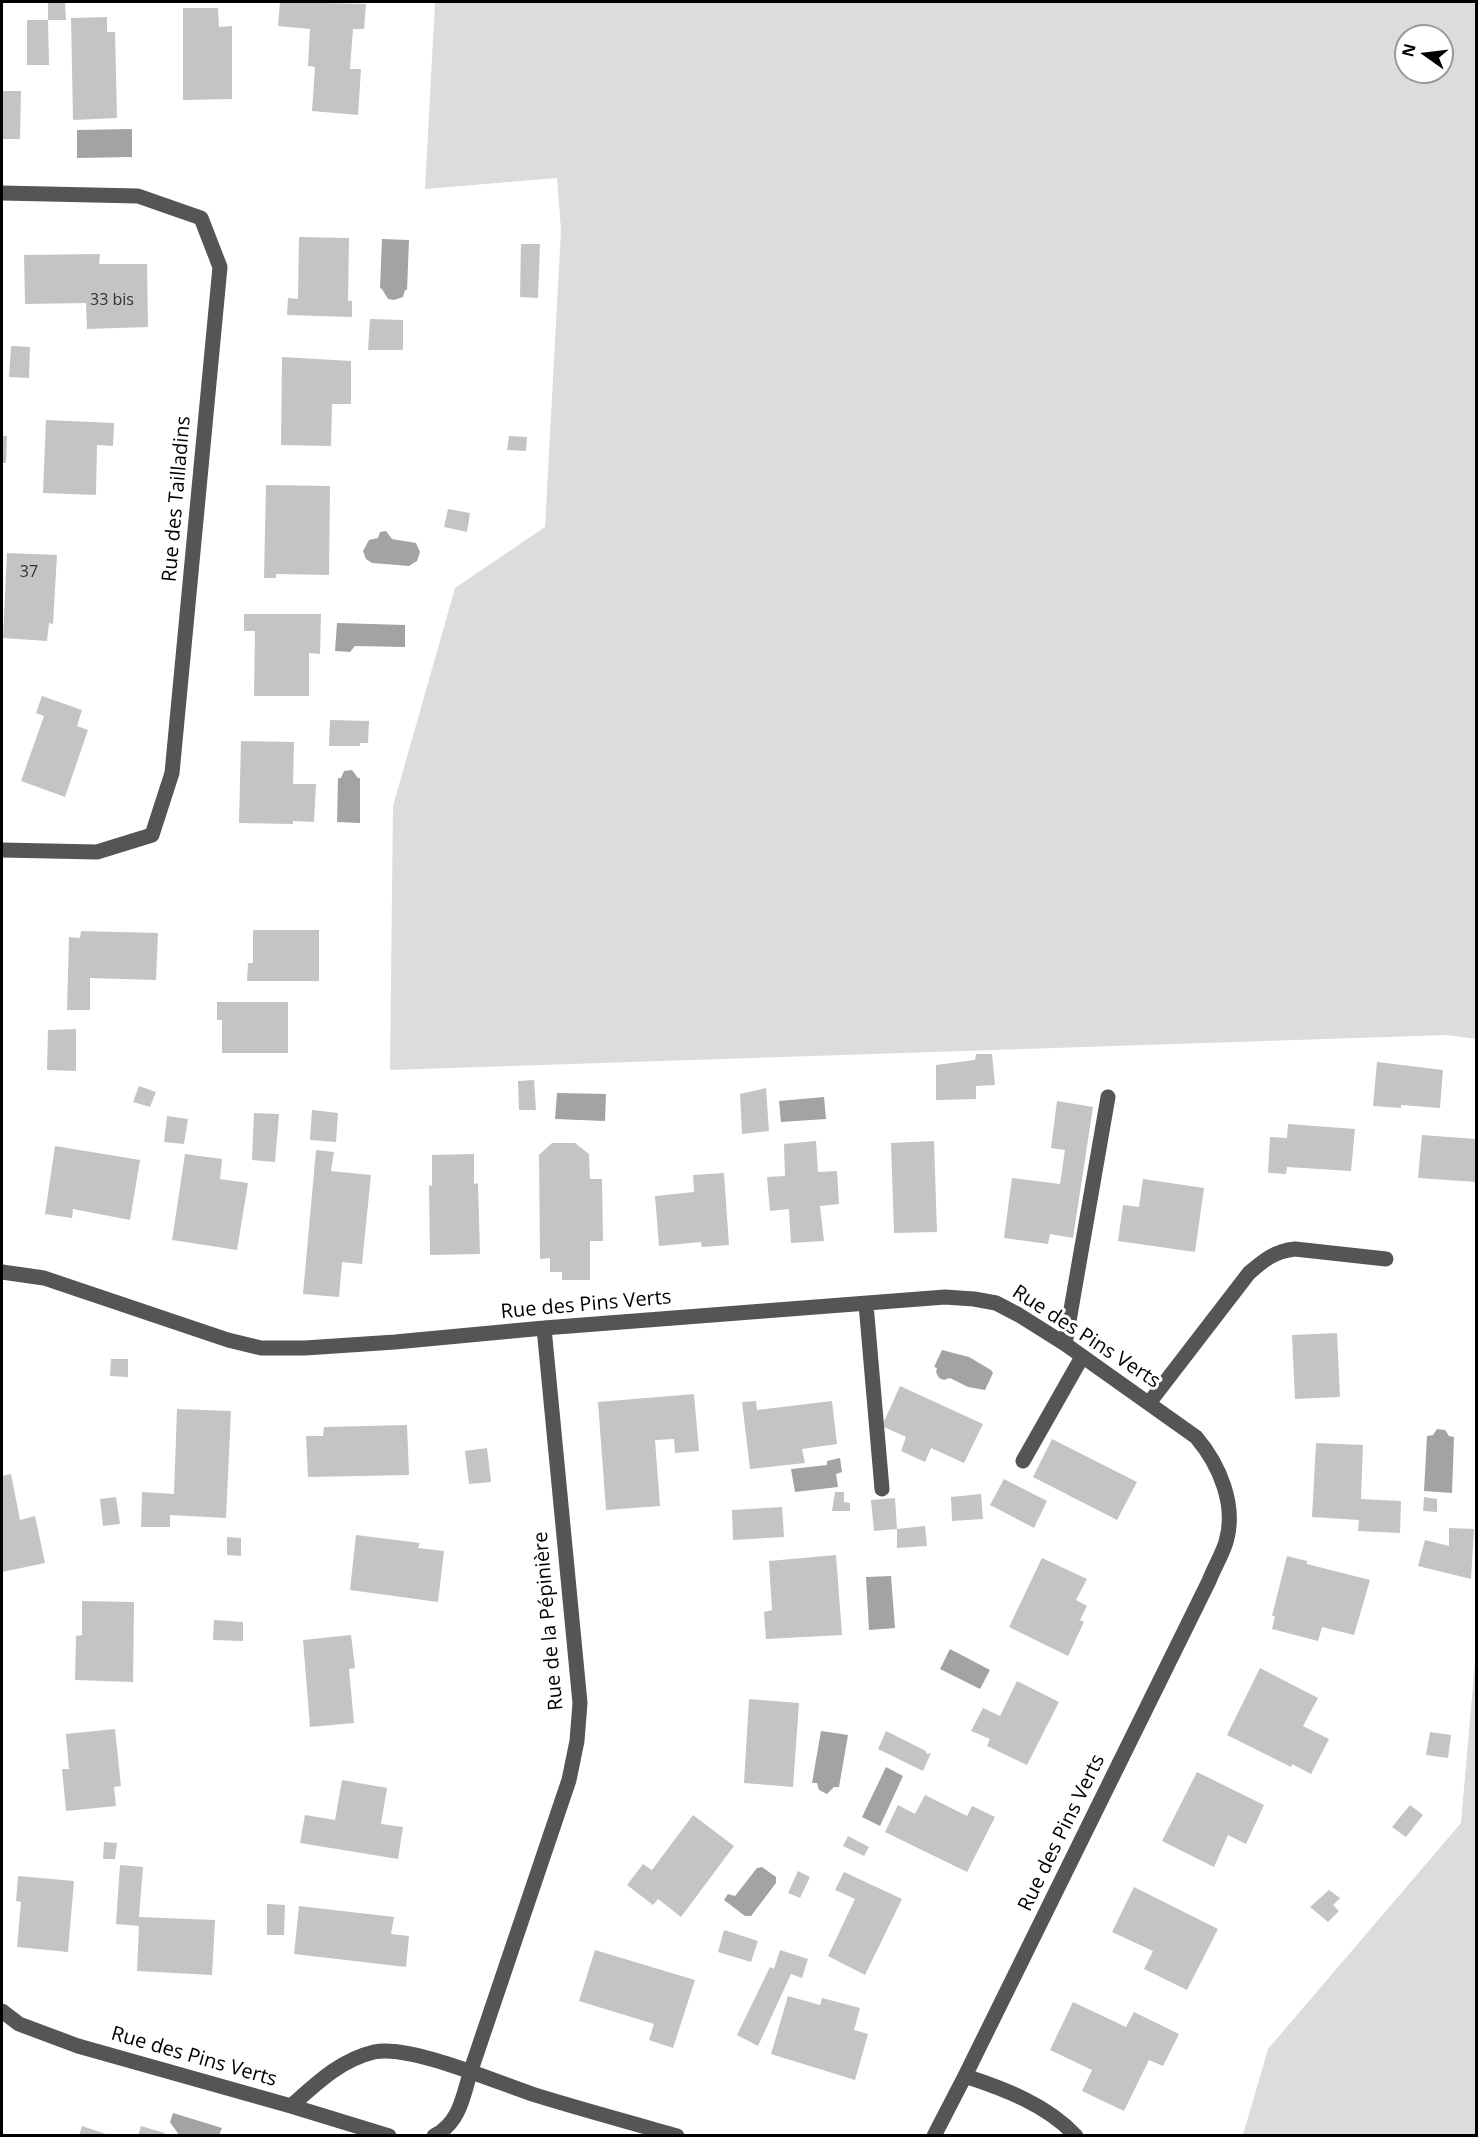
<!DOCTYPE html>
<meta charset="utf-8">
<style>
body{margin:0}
#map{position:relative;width:1478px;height:2137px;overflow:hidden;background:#fff;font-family:"Open Sans",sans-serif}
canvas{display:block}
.frame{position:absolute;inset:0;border:3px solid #000;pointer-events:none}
.north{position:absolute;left:1394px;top:24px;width:60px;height:60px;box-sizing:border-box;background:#fff;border:2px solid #999;border-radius:50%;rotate:284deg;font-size:16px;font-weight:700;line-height:24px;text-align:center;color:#000}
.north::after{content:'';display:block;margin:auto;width:21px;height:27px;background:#000;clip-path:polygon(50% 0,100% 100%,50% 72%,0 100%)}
</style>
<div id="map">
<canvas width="1478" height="2137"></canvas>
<div class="frame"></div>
<div class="north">N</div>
</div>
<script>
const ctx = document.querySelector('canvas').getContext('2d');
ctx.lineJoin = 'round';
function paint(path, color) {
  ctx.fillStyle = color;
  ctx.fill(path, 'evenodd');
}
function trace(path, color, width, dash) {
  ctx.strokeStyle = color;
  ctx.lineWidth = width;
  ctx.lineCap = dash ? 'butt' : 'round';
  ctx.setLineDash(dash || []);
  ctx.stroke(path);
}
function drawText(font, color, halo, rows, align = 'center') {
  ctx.font = font + ' "Open Sans",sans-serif';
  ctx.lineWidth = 6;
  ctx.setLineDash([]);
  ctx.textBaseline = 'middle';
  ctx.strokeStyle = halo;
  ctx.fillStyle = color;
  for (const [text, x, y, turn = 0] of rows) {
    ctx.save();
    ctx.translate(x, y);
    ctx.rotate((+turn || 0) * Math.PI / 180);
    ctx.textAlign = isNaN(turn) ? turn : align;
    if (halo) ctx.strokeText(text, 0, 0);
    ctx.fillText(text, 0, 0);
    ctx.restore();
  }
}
paint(new Path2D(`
 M 435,2 L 1476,2 L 1476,1039 L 1446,1035 L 390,1070 L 393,806 L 455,588 L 545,527 L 561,230 L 557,178 L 425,189 ZM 1406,36 L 1442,36 L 1442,72 L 1406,72 Z
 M 1476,1650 L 1476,2135 L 1243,2135 L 1268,2049 L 1461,1823 Z`), '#dcdcdc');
paint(new Path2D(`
 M 132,129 L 132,157 L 77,158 L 77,130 Z
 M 382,239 L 409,240 L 407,290 L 405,290 L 403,297 L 394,300 L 388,299 L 382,289 L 380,288 Z
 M 386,531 L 392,539 L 416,543 L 420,552 L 417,561 L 409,566 L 372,563 L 366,559 L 363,551 L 369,540 L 378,538 L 380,532 Z
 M 337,623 L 405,625 L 405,647 L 355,646 L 350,652 L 335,651 Z
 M 352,770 L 358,778 L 360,778 L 360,823 L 337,822 L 338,778 L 341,778 L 344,771 Z
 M 557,1093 L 606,1094 L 605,1121 L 555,1119 Z
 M 824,1097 L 826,1119 L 781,1122 L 779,1101 Z
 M 942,1350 L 969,1357 L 991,1370 L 993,1373 L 985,1390 L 968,1387 L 950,1378 L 944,1380 L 939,1378 L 936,1372 L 937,1368 L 934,1367 Z
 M 1437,1429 L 1445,1430 L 1449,1436 L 1454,1437 L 1452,1493 L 1424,1491 L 1427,1436 L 1433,1435 Z
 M 840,1458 L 842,1472 L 836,1474 L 838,1487 L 795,1492 L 791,1469 L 827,1465 L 827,1461 Z
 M 891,1576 L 895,1628 L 869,1630 L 866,1577 Z
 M 950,1649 L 990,1670 L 980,1689 L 940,1669 Z
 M 821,1731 L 848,1735 L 839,1787 L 834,1787 L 827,1794 L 819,1790 L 817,1783 L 812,1783 Z
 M 886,1767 L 903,1776 L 880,1826 L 862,1817 Z
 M 762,1867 L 776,1877 L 776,1883 L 751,1916 L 745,1916 L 724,1900 L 728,1894 L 735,1896 L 757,1868 Z
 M 173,2113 L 222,2128 L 219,2135 L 179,2135 L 170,2122 Z`), '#a3a3a3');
paint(new Path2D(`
 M 48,2 L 65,2 L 66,20 L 48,20 Z
 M 280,2 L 366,4 L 364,29 L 353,29 L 350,69 L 361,69 L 358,115 L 312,111 L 315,67 L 308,66 L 310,29 L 278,26 Z
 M 183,8 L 218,8 L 219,27 L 232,26 L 232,99 L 183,100 Z
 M 107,17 L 107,32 L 115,32 L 117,118 L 73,120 L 71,18 Z
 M 27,20 L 48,20 L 49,65 L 27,65 Z
 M 2,91 L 21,91 L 20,139 L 2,139 Z
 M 299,237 L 349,238 L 348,301 L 352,301 L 352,317 L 287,315 L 288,298 L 298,299 Z
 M 521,244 L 540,244 L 538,298 L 520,297 Z
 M 100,254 L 99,264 L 147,264 L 148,327 L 87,329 L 86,303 L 25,304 L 24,255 Z
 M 370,319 L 403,320 L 403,350 L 368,350 Z
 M 11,346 L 30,347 L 29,378 L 9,377 Z
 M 282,357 L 351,361 L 351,404 L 332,404 L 331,446 L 281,445 Z
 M 46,420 L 114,423 L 113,446 L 97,445 L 96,495 L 43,493 Z
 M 2,436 L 7,436 L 6,463 L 2,463 Z
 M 509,436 L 527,437 L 526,451 L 507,450 Z
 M 266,485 L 330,486 L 329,575 L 276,574 L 276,578 L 264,578 Z
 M 448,509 L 470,513 L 467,532 L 444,527 Z
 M 7,553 L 57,555 L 53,624 L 49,623 L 47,641 L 3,638 Z
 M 244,614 L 321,614 L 320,654 L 309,653 L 309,696 L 254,696 L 255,631 L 244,631 Z
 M 42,696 L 82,710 L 77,726 L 88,730 L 65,797 L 21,781 L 44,716 L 36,713 Z
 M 330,720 L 369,721 L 368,743 L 360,743 L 360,746 L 329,746 Z
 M 241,741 L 294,742 L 293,784 L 316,784 L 314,822 L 293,821 L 293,824 L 239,823 Z
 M 253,930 L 319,930 L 319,981 L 247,981 L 248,963 L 253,963 Z
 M 81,931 L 158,933 L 156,980 L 90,978 L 90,1010 L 67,1010 L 69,937 L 80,938 Z
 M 217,1002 L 288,1002 L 288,1053 L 222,1053 L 222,1020 L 217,1020 Z
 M 76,1029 L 76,1071 L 47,1070 L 48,1030 Z
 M 976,1054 L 992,1054 L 995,1085 L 976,1086 L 976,1099 L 936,1100 L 936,1065 L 975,1060 Z
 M 1377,1062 L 1443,1070 L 1440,1108 L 1401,1105 L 1401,1108 L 1373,1106 Z
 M 534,1080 L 536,1110 L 519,1110 L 518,1081 Z
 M 139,1086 L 156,1092 L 150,1107 L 133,1102 Z
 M 766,1088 L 769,1131 L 742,1134 L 740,1094 Z
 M 1057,1101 L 1093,1107 L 1073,1238 L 1050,1234 L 1048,1244 L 1004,1238 L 1012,1178 L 1060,1184 L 1065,1150 L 1051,1148 Z
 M 312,1110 L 338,1113 L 336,1142 L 310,1140 Z
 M 254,1113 L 279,1114 L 275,1162 L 252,1160 Z
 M 167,1116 L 188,1119 L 184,1144 L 164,1142 Z
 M 1288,1124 L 1355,1129 L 1351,1171 L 1287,1167 L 1286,1174 L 1268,1173 L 1270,1137 L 1287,1138 Z
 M 1422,1135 L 1476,1139 L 1476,1182 L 1418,1178 Z
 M 816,1141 L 818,1172 L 837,1171 L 839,1204 L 820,1206 L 824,1241 L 791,1243 L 789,1209 L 770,1211 L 767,1177 L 785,1176 L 784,1144 Z
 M 934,1141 L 937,1232 L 894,1233 L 891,1143 Z
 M 552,1143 L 575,1143 L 589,1154 L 590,1179 L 602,1179 L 603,1241 L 590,1241 L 590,1280 L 562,1280 L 562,1272 L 550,1272 L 550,1258 L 540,1259 L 539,1155 Z
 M 55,1146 L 140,1160 L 130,1220 L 73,1209 L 72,1218 L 45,1214 Z
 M 316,1150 L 334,1152 L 331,1171 L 371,1175 L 362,1264 L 342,1262 L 339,1297 L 303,1294 Z
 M 185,1154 L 222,1159 L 220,1179 L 248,1183 L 237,1250 L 172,1240 Z
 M 474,1154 L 474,1184 L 478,1183 L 480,1254 L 430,1255 L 429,1185 L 432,1186 L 432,1155 Z
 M 724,1173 L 729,1245 L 702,1247 L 701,1242 L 659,1246 L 655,1196 L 694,1192 L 693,1175 Z
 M 1143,1179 L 1204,1188 L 1195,1252 L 1118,1241 L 1123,1205 L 1139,1207 Z
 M 1337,1333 L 1340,1397 L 1295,1399 L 1292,1335 Z
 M 111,1359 L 128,1359 L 128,1377 L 110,1376 Z
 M 900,1386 L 983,1424 L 964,1463 L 931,1448 L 925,1462 L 901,1451 L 906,1437 L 882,1426 Z
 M 694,1394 L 699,1451 L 675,1453 L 674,1439 L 655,1440 L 660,1506 L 606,1510 L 598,1402 Z
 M 756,1401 L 757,1410 L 832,1401 L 837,1444 L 802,1449 L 805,1463 L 750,1469 L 742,1402 Z
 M 177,1409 L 231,1411 L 226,1518 L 170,1515 L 170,1527 L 141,1527 L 142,1492 L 174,1494 Z
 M 407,1425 L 409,1475 L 308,1477 L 306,1436 L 323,1436 L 324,1427 Z
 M 1052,1439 L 1137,1482 L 1117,1520 L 1033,1477 Z
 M 1316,1443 L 1363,1445 L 1361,1499 L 1401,1501 L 1400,1533 L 1358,1531 L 1359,1520 L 1312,1517 Z
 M 487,1448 L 491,1482 L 469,1484 L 465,1451 Z
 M 11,1474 L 20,1520 L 35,1516 L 45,1563 L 2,1572 L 2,1476 Z
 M 1004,1479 L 1047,1501 L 1034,1528 L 990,1505 Z
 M 835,1492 L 844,1492 L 844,1502 L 850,1503 L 850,1511 L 832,1511 Z
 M 981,1494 L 983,1519 L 952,1521 L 951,1497 Z
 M 116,1497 L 120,1524 L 103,1526 L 100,1499 Z
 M 1424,1497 L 1437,1499 L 1437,1512 L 1423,1511 Z
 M 895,1498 L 897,1529 L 874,1531 L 871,1500 Z
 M 782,1507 L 784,1537 L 733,1540 L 732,1510 Z
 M 925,1526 L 927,1546 L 897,1548 L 897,1529 Z
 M 1449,1528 L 1474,1529 L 1471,1579 L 1418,1566 L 1425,1540 L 1449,1546 Z
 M 356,1535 L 420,1543 L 418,1548 L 444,1551 L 438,1602 L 350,1590 Z
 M 227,1537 L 241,1538 L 241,1556 L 227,1555 Z
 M 836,1555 L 842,1635 L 766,1639 L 764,1612 L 772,1610 L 769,1561 Z
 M 1287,1556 L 1307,1561 L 1307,1564 L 1370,1580 L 1354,1635 L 1322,1627 L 1318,1641 L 1272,1629 L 1275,1616 L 1272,1616 Z
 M 1042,1558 L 1087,1579 L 1076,1600 L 1087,1606 L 1080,1620 L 1084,1622 L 1068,1656 L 1009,1627 Z
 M 82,1601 L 134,1602 L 133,1682 L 75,1680 L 76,1636 L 82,1635 Z
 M 214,1620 L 243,1622 L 243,1641 L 213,1640 Z
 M 351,1635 L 355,1668 L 349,1669 L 354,1723 L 310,1727 L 303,1640 Z
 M 1260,1668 L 1318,1698 L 1303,1726 L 1329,1739 L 1311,1774 L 1292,1764 L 1291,1767 L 1227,1735 Z
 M 1017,1681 L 1059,1702 L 1027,1765 L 987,1746 L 990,1739 L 971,1731 L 983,1708 L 1000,1716 Z
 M 749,1699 L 799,1703 L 793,1787 L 744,1783 Z
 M 115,1729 L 121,1786 L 114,1787 L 116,1806 L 66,1811 L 62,1769 L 69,1769 L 66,1734 Z
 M 886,1731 L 926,1751 L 927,1754 L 931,1753 L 923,1771 L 878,1749 Z
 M 1430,1732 L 1451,1735 L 1448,1758 L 1426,1755 Z
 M 1197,1772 L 1264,1805 L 1246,1844 L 1228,1835 L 1214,1867 L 1162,1841 Z
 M 342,1780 L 387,1788 L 381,1824 L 403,1827 L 398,1859 L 300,1843 L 305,1815 L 335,1820 Z
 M 925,1795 L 967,1816 L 972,1806 L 995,1817 L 967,1872 L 885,1832 L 898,1805 L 915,1814 Z
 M 1410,1805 L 1423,1815 L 1406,1837 L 1392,1827 Z
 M 693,1815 L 734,1846 L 681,1917 L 658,1899 L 653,1905 L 627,1885 L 643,1864 L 652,1870 Z
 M 848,1836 L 869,1847 L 864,1856 L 843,1846 Z
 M 104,1842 L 117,1843 L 115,1859 L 103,1859 Z
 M 120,1865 L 143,1867 L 139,1917 L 215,1920 L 212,1975 L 137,1971 L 139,1926 L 116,1924 Z
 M 798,1871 L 810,1877 L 800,1898 L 788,1893 Z
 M 844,1872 L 902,1899 L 865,1975 L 828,1956 L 855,1899 L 835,1890 Z
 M 18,1876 L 74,1881 L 68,1952 L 17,1947 L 21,1902 L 16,1901 Z
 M 1134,1887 L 1218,1929 L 1187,1990 L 1144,1969 L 1153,1951 L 1112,1932 Z
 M 1329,1890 L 1340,1898 L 1333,1905 L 1339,1911 L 1328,1922 L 1310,1907 Z
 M 267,1904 L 285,1905 L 284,1935 L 267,1935 Z
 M 299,1906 L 394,1917 L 391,1934 L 409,1936 L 406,1967 L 294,1954 Z
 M 724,1930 L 758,1941 L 751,1962 L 718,1952 Z
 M 595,1950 L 695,1980 L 673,2048 L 649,2040 L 654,2024 L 579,2001 Z
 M 780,1950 L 808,1959 L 802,1978 L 791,1974 L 758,2046 L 737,2035 L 770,1967 L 774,1969 Z
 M 788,1996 L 820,2005 L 822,1998 L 860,2008 L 854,2030 L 868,2034 L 855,2080 L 771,2054 Z
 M 1073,2002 L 1126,2027 L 1134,2012 L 1179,2034 L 1163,2066 L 1149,2060 L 1124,2111 L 1082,2091 L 1092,2070 L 1050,2050 Z
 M 82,2126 L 109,2135 L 109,2136 L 79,2136 Z
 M 141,2126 L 165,2133 L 164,2136 L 138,2136 Z`), '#c4c4c4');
trace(new Path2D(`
 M 2,193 L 138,196 L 201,218 L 220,267 L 172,773 L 152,835 L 97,852 L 2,850
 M 2,1272 L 44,1278 L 228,1340 L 261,1348 L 305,1348 L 395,1342 L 544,1328 L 945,1297 L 974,1299 L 996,1303 L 1019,1315 L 1065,1344 L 1196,1437 C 1219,1464 1237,1505 1226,1542 C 1222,1555 1214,1568 1209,1581 L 965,2076 L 934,2136
 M 866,1304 L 882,1489
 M 1065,1344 L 1108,1097
 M 1149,1403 L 1249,1273 C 1264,1260 1275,1251 1295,1249 L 1386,1259
 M 1023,1461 L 1082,1357
 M 2,2011 L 19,2024 L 78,2046 L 291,2106 C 316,2084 340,2060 374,2052 C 409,2044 496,2082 532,2094 C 580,2109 629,2122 677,2136
 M 965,2076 C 1005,2089 1047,2105 1076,2136
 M 291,2106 L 389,2136
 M 434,2136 C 459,2123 463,2098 470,2073 L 569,1780 L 577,1741 L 580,1703 L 544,1328`), '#555', 15);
drawText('16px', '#313131', null, [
 ["33 bis",112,300],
 ["37",29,572]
]);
drawText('20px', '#000', '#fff', [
 ["Rue des Tailladins",177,499,-85],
 ["Rue des Pins Verts",586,1305,-5],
 ["Rue des Pins Verts",1086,1337,33],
 ["Rue de la Pépinière",549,1621,-95],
 ["Rue des Pins Verts",1062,1833,-64],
 ["Rue des Pins Verts",194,2057,16]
]);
</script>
